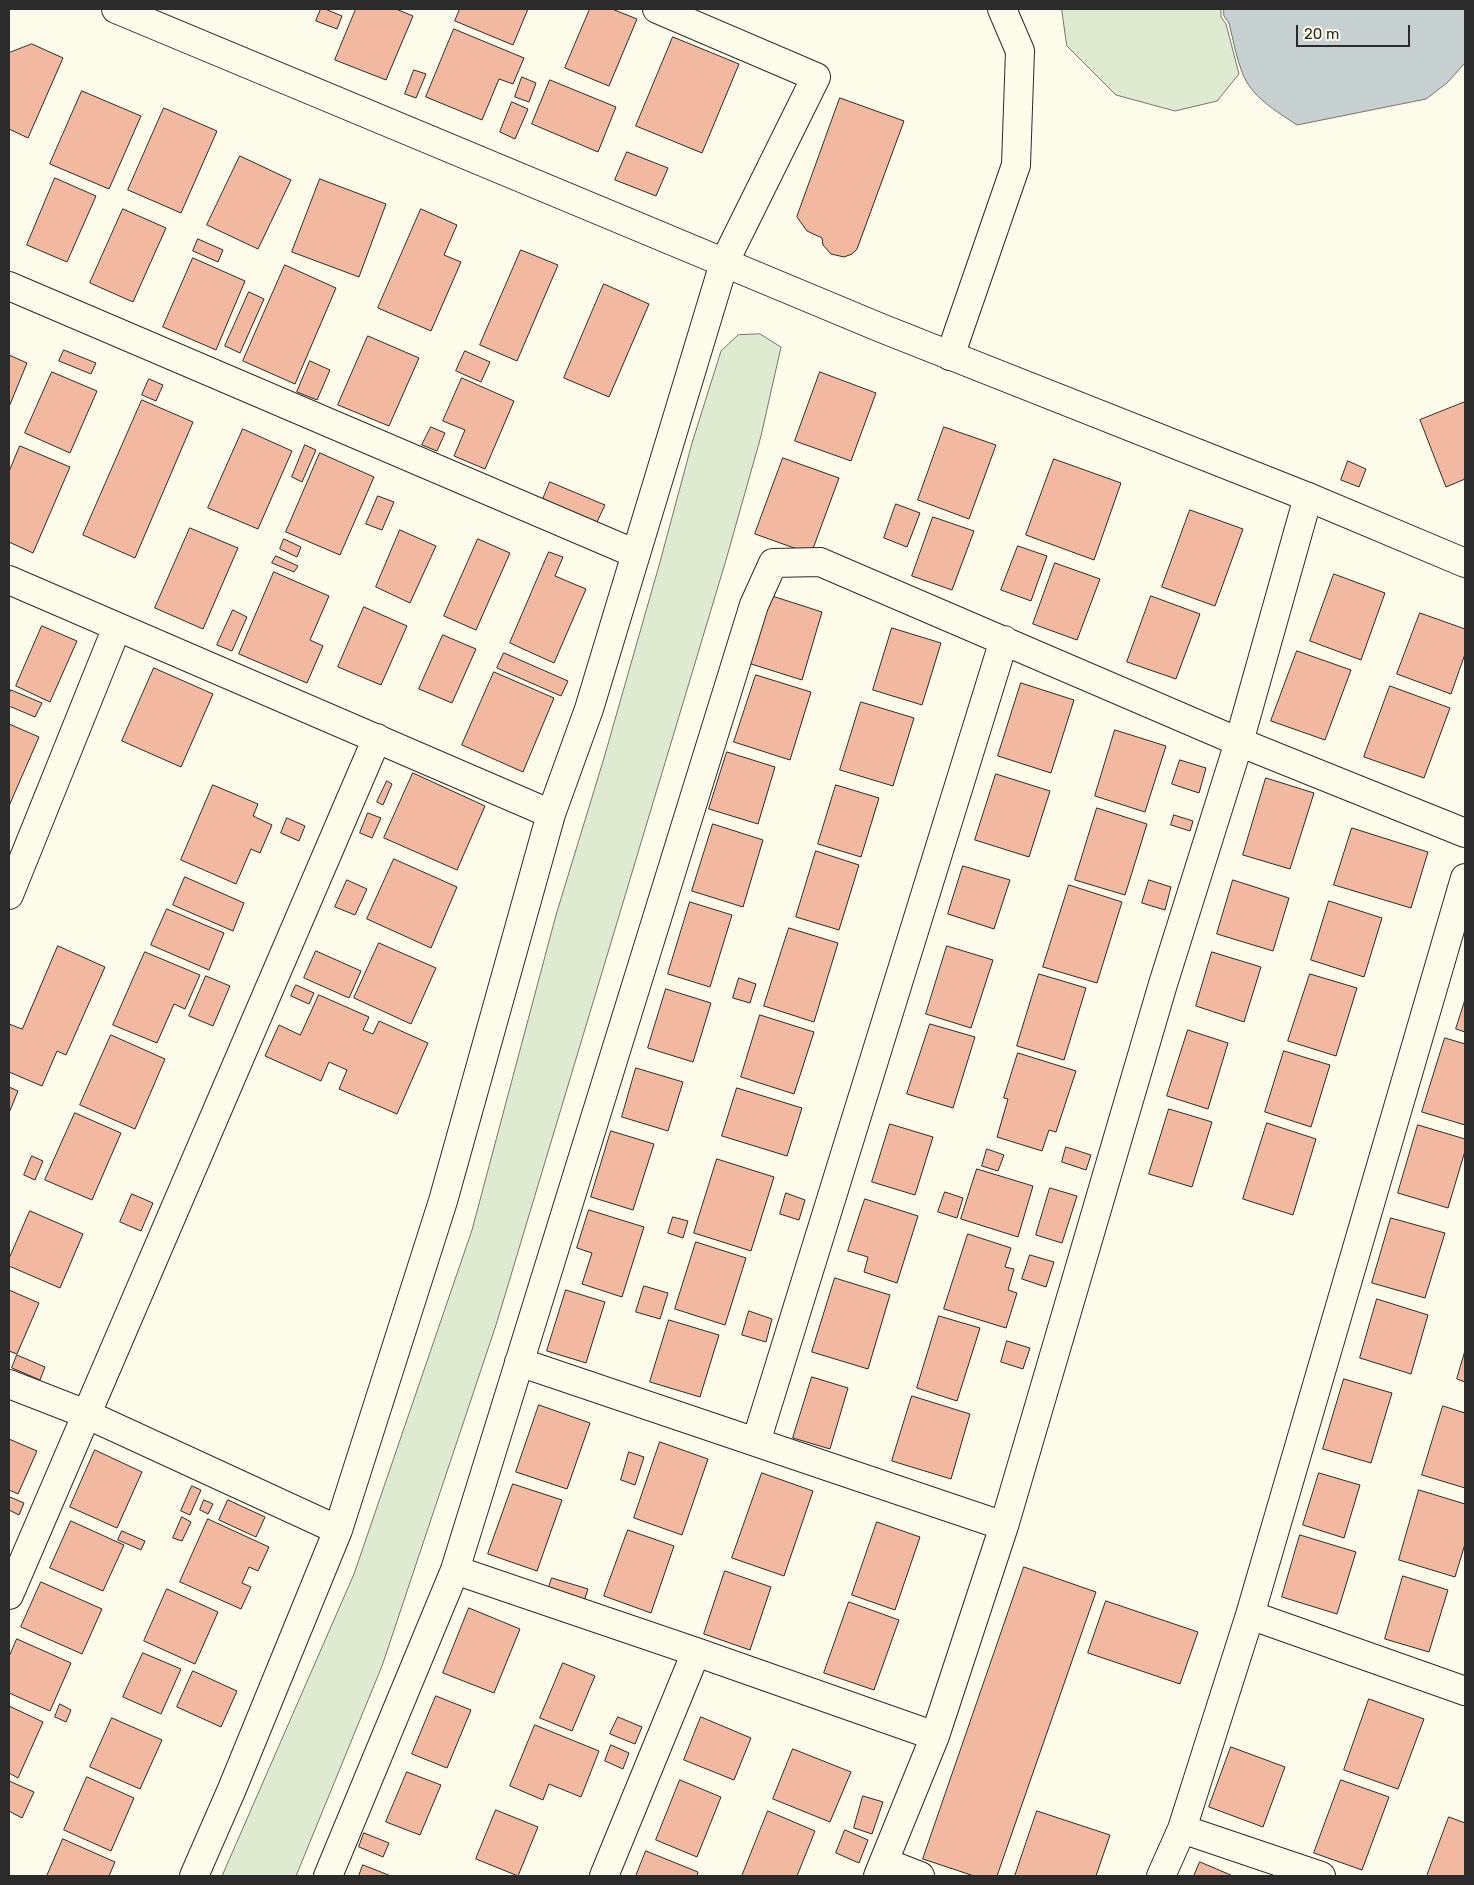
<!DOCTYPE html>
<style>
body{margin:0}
#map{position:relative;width:1474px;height:1885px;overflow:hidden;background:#fdfbea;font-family:Rubik,sans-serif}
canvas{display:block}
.frame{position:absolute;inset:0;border:10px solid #2b2b2b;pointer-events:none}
.scale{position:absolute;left:1296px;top:25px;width:114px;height:22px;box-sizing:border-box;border:2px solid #2b2b2b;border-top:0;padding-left:6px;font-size:15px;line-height:18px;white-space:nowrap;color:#2b2b2b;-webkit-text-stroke:4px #fdfbea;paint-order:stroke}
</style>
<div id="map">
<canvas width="1474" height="1885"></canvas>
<div class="frame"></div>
<div class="scale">20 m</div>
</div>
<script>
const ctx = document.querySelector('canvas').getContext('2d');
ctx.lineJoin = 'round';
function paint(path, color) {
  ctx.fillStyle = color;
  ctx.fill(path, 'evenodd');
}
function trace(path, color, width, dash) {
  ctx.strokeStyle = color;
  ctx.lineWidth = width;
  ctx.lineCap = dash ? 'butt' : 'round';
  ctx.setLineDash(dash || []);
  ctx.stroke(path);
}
const green = new Path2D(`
 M 1062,9 L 1221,9 L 1221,17 L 1226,24 L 1239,74 L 1217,101 L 1175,111 L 1116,95 L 1067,46 Z
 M 760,334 L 781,347 L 761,436 L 726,560 L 496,1325 L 382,1666 L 296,1876 L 222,1876 L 354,1574 L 472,1230 L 556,915 L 604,758 L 660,562 L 692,443 L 721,351 L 738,335 Z`);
paint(green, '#deebd1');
trace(green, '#74746e', 1);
const water = new Path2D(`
 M 1224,9 L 1465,9 L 1465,63 L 1447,83 L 1426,99 L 1297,125 C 1276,111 1251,97 1242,72 C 1236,57 1233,39 1229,23 L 1224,16 Z`);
paint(water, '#c7d0d0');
trace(water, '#74746e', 1);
const building = new Path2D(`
 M 321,9 L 325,9 L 342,16 L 337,29 L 316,21 Z
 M 356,9 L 396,9 L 413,16 L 386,80 L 335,60 Z
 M 460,9 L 528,9 L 513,45 L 455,21 Z
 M 590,9 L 612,9 L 637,19 L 609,86 L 565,68 Z
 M 454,29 L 524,58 L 513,84 L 499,79 L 482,120 L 426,97 Z
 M 673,37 L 739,64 L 702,153 L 636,126 Z
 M 32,44 L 63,58 L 28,138 L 9,129 L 9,53 Z
 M 414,70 L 426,74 L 416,98 L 405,94 Z
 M 522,77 L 536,83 L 529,102 L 515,97 Z
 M 550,80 L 616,107 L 598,152 L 532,124 Z
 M 82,91 L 141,116 L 109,189 L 50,164 Z
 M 840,98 L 904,121 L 857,249 L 852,254 L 844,257 L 831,254 L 823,245 L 822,238 L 807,231 L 797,217 Z
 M 512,102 L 528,109 L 515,139 L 500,132 Z
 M 164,108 L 217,131 L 181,213 L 128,190 Z
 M 627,152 L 668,168 L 656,196 L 615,180 Z
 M 240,156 L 291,180 L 258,249 L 207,225 Z
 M 55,178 L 96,196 L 67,262 L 27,245 Z
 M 320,179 L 386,204 L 359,277 L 292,252 Z
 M 123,209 L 166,228 L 133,302 L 90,283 Z
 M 421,209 L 457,225 L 444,255 L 461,262 L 431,331 L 378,308 Z
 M 198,239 L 223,250 L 218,262 L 193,251 Z
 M 521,250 L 558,265 L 517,361 L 480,345 Z
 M 193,258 L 245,281 L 216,350 L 163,327 Z
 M 285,265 L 336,288 L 295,384 L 243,361 Z
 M 604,284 L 649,304 L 609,397 L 564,378 Z
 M 249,292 L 264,299 L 240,353 L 225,346 Z
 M 368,336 L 419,358 L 389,426 L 338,405 Z
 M 64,350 L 96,363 L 91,374 L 59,361 Z
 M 465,351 L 490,362 L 481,382 L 456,371 Z
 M 9,355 L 27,363 L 9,407 Z
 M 310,361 L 330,370 L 317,400 L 297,392 Z
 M 52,372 L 97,391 L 70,453 L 25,433 Z
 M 820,372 L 876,393 L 851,461 L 795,441 Z
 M 462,378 L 514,401 L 485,469 L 454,456 L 465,430 L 443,421 Z
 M 149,379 L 163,385 L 156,401 L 142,395 Z
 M 142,400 L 193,422 L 135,558 L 83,535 Z
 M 1465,402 L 1465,479 L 1446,487 L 1420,420 Z
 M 431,427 L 445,433 L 437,451 L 422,445 Z
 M 944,427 L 996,445 L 969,519 L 918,500 Z
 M 243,429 L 292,451 L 258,529 L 208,508 Z
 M 305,445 L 316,450 L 302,482 L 292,477 Z
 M 20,446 L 70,467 L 33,553 L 9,542 L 9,472 Z
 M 320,453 L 374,477 L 340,555 L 286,532 Z
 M 783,458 L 839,478 L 811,554 L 755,534 Z
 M 1054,459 L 1121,483 L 1094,560 L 1026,535 Z
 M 1348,461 L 1366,469 L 1359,487 L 1341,480 Z
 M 550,482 L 605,505 L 597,522 L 543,499 Z
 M 378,496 L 394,502 L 382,530 L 366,524 Z
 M 896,504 L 920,513 L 907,547 L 884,538 Z
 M 1190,510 L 1243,529 L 1215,606 L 1162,587 Z
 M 933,517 L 974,531 L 952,590 L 912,576 Z
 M 190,528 L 238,548 L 203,629 L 155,608 Z
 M 400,530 L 436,546 L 410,603 L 376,587 Z
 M 284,539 L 301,547 L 297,557 L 280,549 Z
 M 478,539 L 510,553 L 476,630 L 444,616 Z
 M 1018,546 L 1047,556 L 1031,601 L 1001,590 Z
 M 549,552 L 563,557 L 555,576 L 586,589 L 554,663 L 510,643 Z
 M 276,556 L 298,566 L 294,572 L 272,563 Z
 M 1055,563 L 1100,579 L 1077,640 L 1033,624 Z
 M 274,572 L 329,596 L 310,640 L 323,646 L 307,683 L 239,654 Z
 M 1334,574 L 1385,593 L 1361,660 L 1310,641 Z
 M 769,595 L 822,612 L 802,680 L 748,663 Z
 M 1151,596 L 1200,614 L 1176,679 L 1127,662 Z
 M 364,607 L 407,626 L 381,685 L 338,667 Z
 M 233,610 L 247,617 L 232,651 L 217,645 Z
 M 1420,613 L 1465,629 L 1465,654 L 1451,694 L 1397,674 Z
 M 42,626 L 77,641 L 50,702 L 16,686 Z
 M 892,628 L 941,643 L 922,705 L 873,690 Z
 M 443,635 L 476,649 L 452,703 L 419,689 Z
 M 1297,651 L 1351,670 L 1325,740 L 1271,721 Z
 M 504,653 L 568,681 L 561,696 L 497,668 Z
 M 154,668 L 213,694 L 181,767 L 122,741 Z
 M 494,672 L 554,698 L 523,772 L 462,745 Z
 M 756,675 L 811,692 L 790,760 L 734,742 Z
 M 1021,683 L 1074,700 L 1051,773 L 998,756 Z
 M 1390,686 L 1450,708 L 1424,778 L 1364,757 Z
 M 11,690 L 42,703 L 35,717 L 9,706 L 9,695 Z
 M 861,702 L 914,718 L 893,786 L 840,770 Z
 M 9,724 L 39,737 L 9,806 Z
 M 1115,730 L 1166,746 L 1145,812 L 1095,796 Z
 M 727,752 L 775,767 L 758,824 L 709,809 Z
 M 1180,760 L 1206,768 L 1199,793 L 1172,784 Z
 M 413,773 L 485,806 L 457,870 L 384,838 Z
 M 996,774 L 1050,791 L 1029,857 L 975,840 Z
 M 1266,778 L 1314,793 L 1290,869 L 1243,855 Z
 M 387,781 L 392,784 L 383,805 L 377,802 Z
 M 213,785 L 258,804 L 253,816 L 272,825 L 260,853 L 251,849 L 236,884 L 181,860 Z
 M 836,785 L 879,798 L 861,857 L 818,844 Z
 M 1097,808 L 1147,824 L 1125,895 L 1075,880 Z
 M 368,813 L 381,818 L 372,838 L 360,833 Z
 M 1174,815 L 1193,821 L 1190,831 L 1171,825 Z
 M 287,818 L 305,826 L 299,841 L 281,833 Z
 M 713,824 L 763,840 L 743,907 L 692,891 Z
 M 1352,828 L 1428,852 L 1411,908 L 1334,885 Z
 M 816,851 L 859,865 L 839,930 L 796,917 Z
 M 394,859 L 457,887 L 431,948 L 367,919 Z
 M 963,866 L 1010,880 L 994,929 L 948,914 Z
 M 185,877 L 244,903 L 233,931 L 173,905 Z
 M 347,880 L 367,889 L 355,915 L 335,907 Z
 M 1149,880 L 1171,887 L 1165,910 L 1142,903 Z
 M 1233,880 L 1289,898 L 1273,951 L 1217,934 Z
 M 1069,885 L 1122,902 L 1097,983 L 1043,967 Z
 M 1329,901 L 1382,918 L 1364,977 L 1311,960 Z
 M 690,902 L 732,915 L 710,987 L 668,974 Z
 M 167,909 L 224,933 L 209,970 L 151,945 Z
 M 789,928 L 838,943 L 814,1022 L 764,1006 Z
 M 379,943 L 436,968 L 411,1024 L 354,998 Z
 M 58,946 L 105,967 L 66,1055 L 57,1051 L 42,1086 L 9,1072 L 9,1024 L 22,1029 Z
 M 947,946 L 993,960 L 971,1028 L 926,1014 Z
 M 316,951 L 361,971 L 349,998 L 304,978 Z
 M 145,952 L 200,975 L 185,1009 L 174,1004 L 157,1043 L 113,1025 Z
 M 1212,952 L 1261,967 L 1244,1022 L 1196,1006 Z
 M 1039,974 L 1086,988 L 1064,1060 L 1017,1046 Z
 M 1310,974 L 1357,988 L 1336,1056 L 1288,1041 Z
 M 206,976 L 230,986 L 213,1026 L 189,1016 Z
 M 739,978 L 756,984 L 750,1003 L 733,998 Z
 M 296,985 L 314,993 L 309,1004 L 291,996 Z
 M 666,989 L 711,1003 L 693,1062 L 648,1048 Z
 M 319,995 L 369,1017 L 363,1030 L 373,1034 L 379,1021 L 428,1043 L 397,1114 L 339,1089 L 347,1070 L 329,1062 L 321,1081 L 265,1056 L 279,1025 L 300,1035 Z
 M 1465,1000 L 1465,1032 L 1456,1029 Z
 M 760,1015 L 814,1032 L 794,1094 L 741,1077 Z
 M 930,1024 L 975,1037 L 953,1108 L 907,1094 Z
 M 1188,1030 L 1228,1043 L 1208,1109 L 1167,1096 Z
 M 111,1035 L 165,1059 L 135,1129 L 80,1105 Z
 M 1445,1038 L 1465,1044 L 1465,1125 L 1422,1112 Z
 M 1284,1051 L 1330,1065 L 1311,1127 L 1265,1112 Z
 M 1018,1053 L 1076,1071 L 1056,1132 L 1049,1130 L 1042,1151 L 997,1137 L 1008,1099 L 1004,1098 Z
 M 636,1068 L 683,1082 L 668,1131 L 622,1117 Z
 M 9,1087 L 18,1091 L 9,1113 Z
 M 737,1088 L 802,1108 L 787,1156 L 722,1136 Z
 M 1169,1109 L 1212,1122 L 1192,1187 L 1149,1174 Z
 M 75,1113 L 121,1133 L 92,1200 L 45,1180 Z
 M 1267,1123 L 1316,1139 L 1293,1215 L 1243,1199 Z
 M 890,1124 L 933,1137 L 915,1195 L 872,1182 Z
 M 1418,1125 L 1465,1139 L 1465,1151 L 1448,1208 L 1398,1193 Z
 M 611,1131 L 654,1144 L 633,1210 L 591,1197 Z
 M 1066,1147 L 1091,1155 L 1086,1170 L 1062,1162 Z
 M 987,1149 L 1004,1155 L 998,1171 L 982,1166 Z
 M 32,1156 L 43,1161 L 35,1180 L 24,1175 Z
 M 717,1159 L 774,1177 L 751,1251 L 694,1233 Z
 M 977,1169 L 1033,1186 L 1018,1237 L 961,1219 Z
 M 1050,1188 L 1077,1196 L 1062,1243 L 1036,1235 Z
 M 945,1192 L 963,1198 L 957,1218 L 938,1212 Z
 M 786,1193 L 805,1200 L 799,1220 L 780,1214 Z
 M 132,1194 L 153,1203 L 141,1231 L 120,1222 Z
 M 865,1199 L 918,1216 L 897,1283 L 864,1272 L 868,1257 L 848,1251 Z
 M 589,1210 L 644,1227 L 622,1297 L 582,1284 L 592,1253 L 577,1248 Z
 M 30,1211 L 83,1234 L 60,1288 L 9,1266 L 9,1259 Z
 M 673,1217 L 688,1221 L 683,1238 L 668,1233 Z
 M 1391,1218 L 1445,1233 L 1425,1298 L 1372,1283 Z
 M 968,1234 L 1011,1248 L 1005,1267 L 1014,1269 L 1008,1290 L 1017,1293 L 1006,1328 L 944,1309 Z
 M 696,1242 L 746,1258 L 725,1325 L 675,1309 Z
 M 1030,1255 L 1054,1262 L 1046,1287 L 1022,1279 Z
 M 835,1278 L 890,1295 L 868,1369 L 812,1352 Z
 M 644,1286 L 668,1293 L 660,1319 L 636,1312 Z
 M 9,1290 L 39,1303 L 17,1354 L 9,1351 Z
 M 566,1290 L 605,1302 L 586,1363 L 547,1351 Z
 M 1377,1299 L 1428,1315 L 1411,1374 L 1360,1358 Z
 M 749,1311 L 772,1319 L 766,1342 L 742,1335 Z
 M 939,1316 L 980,1328 L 957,1401 L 917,1388 Z
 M 669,1320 L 719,1335 L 700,1397 L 650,1382 Z
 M 1007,1341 L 1030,1348 L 1023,1369 L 1001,1362 Z
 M 1465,1351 L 1465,1382 L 1457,1379 Z
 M 17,1355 L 45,1367 L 40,1380 L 12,1368 Z
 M 812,1377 L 848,1388 L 830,1449 L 793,1438 Z
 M 1344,1379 L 1392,1393 L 1371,1463 L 1323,1449 Z
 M 912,1396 L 970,1414 L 951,1479 L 892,1461 Z
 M 539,1405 L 590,1423 L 567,1489 L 516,1472 Z
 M 1443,1406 L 1465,1413 L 1465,1488 L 1422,1475 Z
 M 9,1439 L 37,1451 L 18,1494 L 9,1490 Z
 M 660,1442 L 708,1459 L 682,1535 L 634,1518 Z
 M 95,1450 L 142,1472 L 117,1528 L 70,1507 Z
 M 629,1452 L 644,1457 L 635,1485 L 621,1480 Z
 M 762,1473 L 813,1491 L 784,1576 L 732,1558 Z
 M 1319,1473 L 1360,1485 L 1344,1538 L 1303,1525 Z
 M 513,1484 L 562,1500 L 537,1571 L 488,1554 Z
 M 192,1486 L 201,1490 L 190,1515 L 181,1511 Z
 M 1419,1490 L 1465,1504 L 1465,1544 L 1455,1577 L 1399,1560 Z
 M 10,1497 L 24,1503 L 19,1515 L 9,1510 Z
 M 204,1500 L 213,1504 L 208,1514 L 200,1510 Z
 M 228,1500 L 265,1517 L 256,1537 L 219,1520 Z
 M 182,1517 L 191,1522 L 182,1541 L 173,1538 Z
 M 208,1519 L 269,1547 L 258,1571 L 249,1567 L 242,1583 L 251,1587 L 241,1609 L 180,1582 Z
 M 71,1521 L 124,1545 L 103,1591 L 50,1568 Z
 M 877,1522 L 920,1537 L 895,1610 L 852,1595 Z
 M 628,1530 L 674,1546 L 651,1613 L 604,1596 Z
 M 122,1531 L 145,1541 L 141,1550 L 118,1540 Z
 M 1300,1535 L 1356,1552 L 1337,1614 L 1282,1597 Z
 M 1024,1567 L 1096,1592 L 997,1876 L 974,1876 L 923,1859 Z
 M 725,1571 L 771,1587 L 750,1650 L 704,1634 Z
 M 1403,1576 L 1448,1590 L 1429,1652 L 1385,1639 Z
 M 552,1578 L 588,1589 L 584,1601 L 548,1590 Z
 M 41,1582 L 102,1609 L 82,1654 L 21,1627 Z
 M 167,1589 L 218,1612 L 195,1664 L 144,1641 Z
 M 1106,1601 L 1198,1632 L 1180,1684 L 1088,1653 Z
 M 849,1602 L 899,1620 L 874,1690 L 824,1673 Z
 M 469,1608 L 520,1629 L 494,1693 L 443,1673 Z
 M 17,1639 L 71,1663 L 50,1711 L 9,1693 L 9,1657 Z
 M 143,1653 L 181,1669 L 161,1714 L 123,1697 Z
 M 563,1663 L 595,1676 L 572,1731 L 540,1718 Z
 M 193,1671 L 237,1691 L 221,1727 L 177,1707 Z
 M 436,1696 L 471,1710 L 447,1768 L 412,1754 Z
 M 1369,1699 L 1424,1719 L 1398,1789 L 1344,1770 Z
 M 60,1704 L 71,1710 L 66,1722 L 55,1717 Z
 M 9,1706 L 43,1722 L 18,1778 L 9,1773 Z
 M 618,1717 L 642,1727 L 635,1744 L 610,1734 Z
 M 701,1717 L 751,1738 L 734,1780 L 684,1760 Z
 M 112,1718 L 162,1740 L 140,1789 L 90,1767 Z
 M 535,1725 L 599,1751 L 581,1797 L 549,1784 L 543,1800 L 510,1786 Z
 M 611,1745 L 629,1753 L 623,1769 L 605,1761 Z
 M 1231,1747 L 1285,1767 L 1263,1827 L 1209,1807 Z
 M 793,1749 L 851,1772 L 830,1822 L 773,1799 Z
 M 407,1772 L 441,1785 L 420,1835 L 386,1822 Z
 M 87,1777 L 134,1798 L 111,1851 L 64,1830 Z
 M 680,1780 L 721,1797 L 697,1857 L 656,1840 Z
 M 1341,1780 L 1389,1797 L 1362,1870 L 1314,1853 Z
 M 9,1781 L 34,1792 L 22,1818 L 9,1811 Z
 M 863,1796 L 883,1802 L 872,1834 L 854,1828 Z
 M 496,1810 L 538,1827 L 518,1876 L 476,1859 Z
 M 768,1811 L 815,1831 L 797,1876 L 742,1876 Z
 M 1037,1811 L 1110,1835 L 1096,1876 L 1015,1876 Z
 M 1449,1817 L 1465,1823 L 1465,1876 L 1427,1876 Z
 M 845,1830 L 868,1840 L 859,1863 L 836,1853 Z
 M 364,1833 L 389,1843 L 383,1857 L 359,1847 Z
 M 63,1839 L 115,1862 L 109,1876 L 47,1876 Z
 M 646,1851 L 698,1872 L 697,1876 L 636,1876 Z
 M 1200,1862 L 1233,1876 L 1194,1876 Z
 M 363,1865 L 391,1876 L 359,1876 Z`);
paint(building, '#f2b8a0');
trace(building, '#2b2b2b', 1);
const street = new Path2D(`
 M 9,286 L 636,554
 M 950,356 L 1016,165 L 1020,51 L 1002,9
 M 9,580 L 551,814
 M 9,895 L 117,627
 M 519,1362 L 1004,1526
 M 9,1384 L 86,1414 L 338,1530
 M 756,1442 L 1004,640
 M 455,1570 L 696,1652 L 935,1736
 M 9,1595 L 377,738
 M 1250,1615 L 1465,1691
 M 1182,1829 L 1321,1876
 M 884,1862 L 920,1876
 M 194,1876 L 232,1789 L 338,1530 L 443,1201 L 551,814 L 589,709 L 724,263 L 816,77 L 657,9
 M 328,1876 L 455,1570 L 754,605 L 773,563 L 820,562 L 1239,742 L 1465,833
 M 604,1876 L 696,1652
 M 878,1876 L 935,1736 L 1004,1526 L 1163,984 L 1239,742 L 1308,497
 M 1161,1876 L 1182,1829 L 1250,1615 L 1465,878`);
const secondary = new Path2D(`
 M 116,9 L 881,328 L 1308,497 L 1465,563`);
trace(street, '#2b2b2b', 30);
trace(secondary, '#2b2b2b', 30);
trace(street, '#fdfbea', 28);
trace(secondary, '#fdfbea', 28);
</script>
